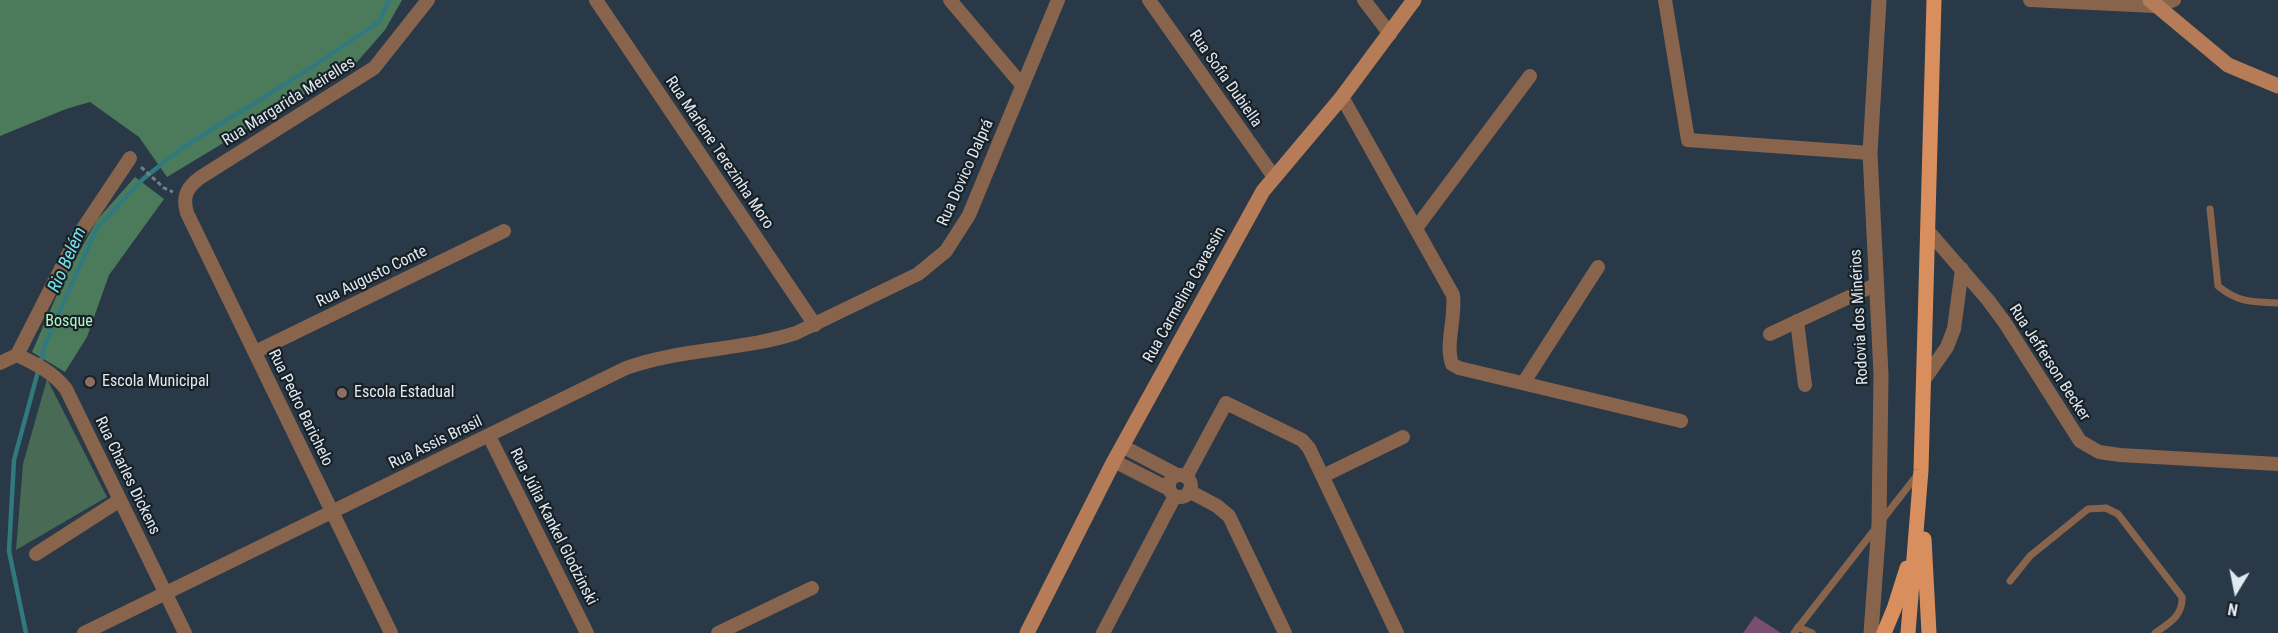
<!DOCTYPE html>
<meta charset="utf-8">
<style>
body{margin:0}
#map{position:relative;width:2278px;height:633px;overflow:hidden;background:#293947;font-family:"Roboto Condensed",sans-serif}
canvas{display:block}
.north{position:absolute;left:2206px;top:561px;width:60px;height:60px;-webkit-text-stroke:4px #182026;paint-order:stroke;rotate:190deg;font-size:16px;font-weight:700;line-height:24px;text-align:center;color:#dfe9f1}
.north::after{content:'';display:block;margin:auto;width:21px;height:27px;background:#dfe9f1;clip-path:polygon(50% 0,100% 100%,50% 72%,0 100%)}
</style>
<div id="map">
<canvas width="2278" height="633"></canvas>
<div class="north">N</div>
</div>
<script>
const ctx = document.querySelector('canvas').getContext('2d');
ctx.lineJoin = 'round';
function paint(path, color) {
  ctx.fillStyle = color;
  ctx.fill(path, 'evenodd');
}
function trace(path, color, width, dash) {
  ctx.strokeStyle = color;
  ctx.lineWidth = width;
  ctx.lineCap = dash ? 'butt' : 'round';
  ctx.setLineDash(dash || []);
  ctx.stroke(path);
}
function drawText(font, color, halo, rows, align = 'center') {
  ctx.font = font + ' "Roboto Condensed",sans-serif';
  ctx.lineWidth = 4.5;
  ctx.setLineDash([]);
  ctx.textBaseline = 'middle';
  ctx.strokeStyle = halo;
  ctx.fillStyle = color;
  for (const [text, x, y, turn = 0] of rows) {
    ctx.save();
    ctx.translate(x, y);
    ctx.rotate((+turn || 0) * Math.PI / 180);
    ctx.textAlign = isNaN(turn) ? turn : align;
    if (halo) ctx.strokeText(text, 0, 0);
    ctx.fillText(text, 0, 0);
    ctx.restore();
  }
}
paint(new Path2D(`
 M 47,379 L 107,497 L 16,550 L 23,464 Z`), '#496a54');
paint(new Path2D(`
 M 0,0 L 402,0 L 385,30 L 356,63 L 167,177 L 139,137 L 90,102 L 66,109 L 0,136 Z
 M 135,177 L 164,199 L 109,275 L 87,337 L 65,372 L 32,352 L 63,281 L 97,220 Z`), '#4c7b5c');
trace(new Path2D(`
 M 26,633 L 9,551 L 14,460 L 46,342 L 97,228 L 143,179 L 182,148 L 295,78 L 379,22 L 389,0`), '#32797e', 4.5);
paint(new Path2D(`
 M 1755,616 L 1781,633 L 1743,633 Z`), '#784f6e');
trace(new Path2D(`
 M 141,167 L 164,188 L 173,192`), '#73818c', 3, [4.5, 3]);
trace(new Path2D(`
 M 2210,209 L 2218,286 C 2239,303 2252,302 2278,303
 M 1882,520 L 1918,474
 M 2010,581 L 2030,556 L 2088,509 L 2106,508 L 2118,514 L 2182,597 C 2183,616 2169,623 2155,633
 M 1798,627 L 1812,633
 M 1794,633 L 1875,529`), '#89644d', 7);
trace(new Path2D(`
 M 596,0 L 815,325
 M 950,0 L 1022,85
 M 1149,0 L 1274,177
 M 1364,0 L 1390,34
 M 1665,0 L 1688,140 L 1870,153
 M 2030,0 L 2155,6 L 2174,0
 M 1342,97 L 1453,295 C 1456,316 1445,345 1452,364 L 1459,368 L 1681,421
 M 1416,228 L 1530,76
 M 1929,232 L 1988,300 L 2005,323 L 2080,441 L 2099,452 L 2120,455 L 2278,464
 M 1797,321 L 1805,385
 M 1770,334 L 1877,284
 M 255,352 L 504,231
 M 17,355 C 36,364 53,372 66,389 L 185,633
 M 0,363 L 17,355 L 76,239 L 130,158
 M 1924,380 L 1947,347 L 1954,329 L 1962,269
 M 1524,382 L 1598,267
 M 489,436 L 587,633
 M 1122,446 L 1177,475
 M 1114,461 L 1169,489
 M1169 486a11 11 0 1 1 22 0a11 11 0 1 1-22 0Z
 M 1323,476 L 1403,437
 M 1186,477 L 1226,403 L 1302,440 L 1309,448 L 1397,633
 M 1189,491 L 1217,506 L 1229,516 L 1285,633
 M 36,554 L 120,500
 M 84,633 L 626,368 C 681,348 741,351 796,333 L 918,274 L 946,251 L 969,215 L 1058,0
 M 391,633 L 187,213 C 182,196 187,187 201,177 L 374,68 L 428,0
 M 718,633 L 812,588
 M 1103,633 L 1175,496`), '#89644d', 14);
trace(new Path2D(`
 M 1871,633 L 1879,524 L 1881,374 L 1870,153 L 1879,0`), '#89644d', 15);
trace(new Path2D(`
 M 2150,0 L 2228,65 L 2278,86
 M 1027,633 L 1114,461 L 1263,191 L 1342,97 L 1414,0`), '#b67c57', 15);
trace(new Path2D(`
 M 1924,539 L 1929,633
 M 1884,633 L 1894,609 L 1907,568
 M 1908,633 L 1921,470 L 1934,0`), '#d98e5e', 15);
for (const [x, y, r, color] of [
 [90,382,6,"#8d6e63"],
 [342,393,6,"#8d6e63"]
]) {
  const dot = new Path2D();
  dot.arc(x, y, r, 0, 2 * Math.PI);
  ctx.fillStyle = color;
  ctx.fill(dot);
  trace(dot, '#182026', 2);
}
drawText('16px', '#dfe9f1', '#182026', [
 ["Rua Sofia Dubiella",1225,79,55],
 ["Rua Margarida Meirelles",289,102,-32],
 ["Rua Marlene Terezinha Moro",719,153,56],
 ["Rua Dovico Dalprá",966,173,-66],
 ["Rua Augusto Conte",372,277,-26],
 ["Rua Carmelina Cavassin",1185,295,-61],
 ["Rodovia dos Minérios",1860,317,-93],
 ["Rua Jefferson Becker",2049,363,57],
 ["Rua Pedro Barichelo",300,408,64],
 ["Rua Assis Brasil",436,443,-26],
 ["Rua Charles Dickens",127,476,64],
 ["Rua Júlia Kankel Glodzinski",553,527,63]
]);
drawText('16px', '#aef9c6', '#182026', [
 ["Bosque",69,322]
]);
drawText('16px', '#dfe9f1', '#182026', [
 ["Escola Municipal",102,382],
 ["Escola Estadual",354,393]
], 'left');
drawText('italic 18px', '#78e5ec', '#182026', [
 ["Rio Belém",68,260,-66]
]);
</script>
